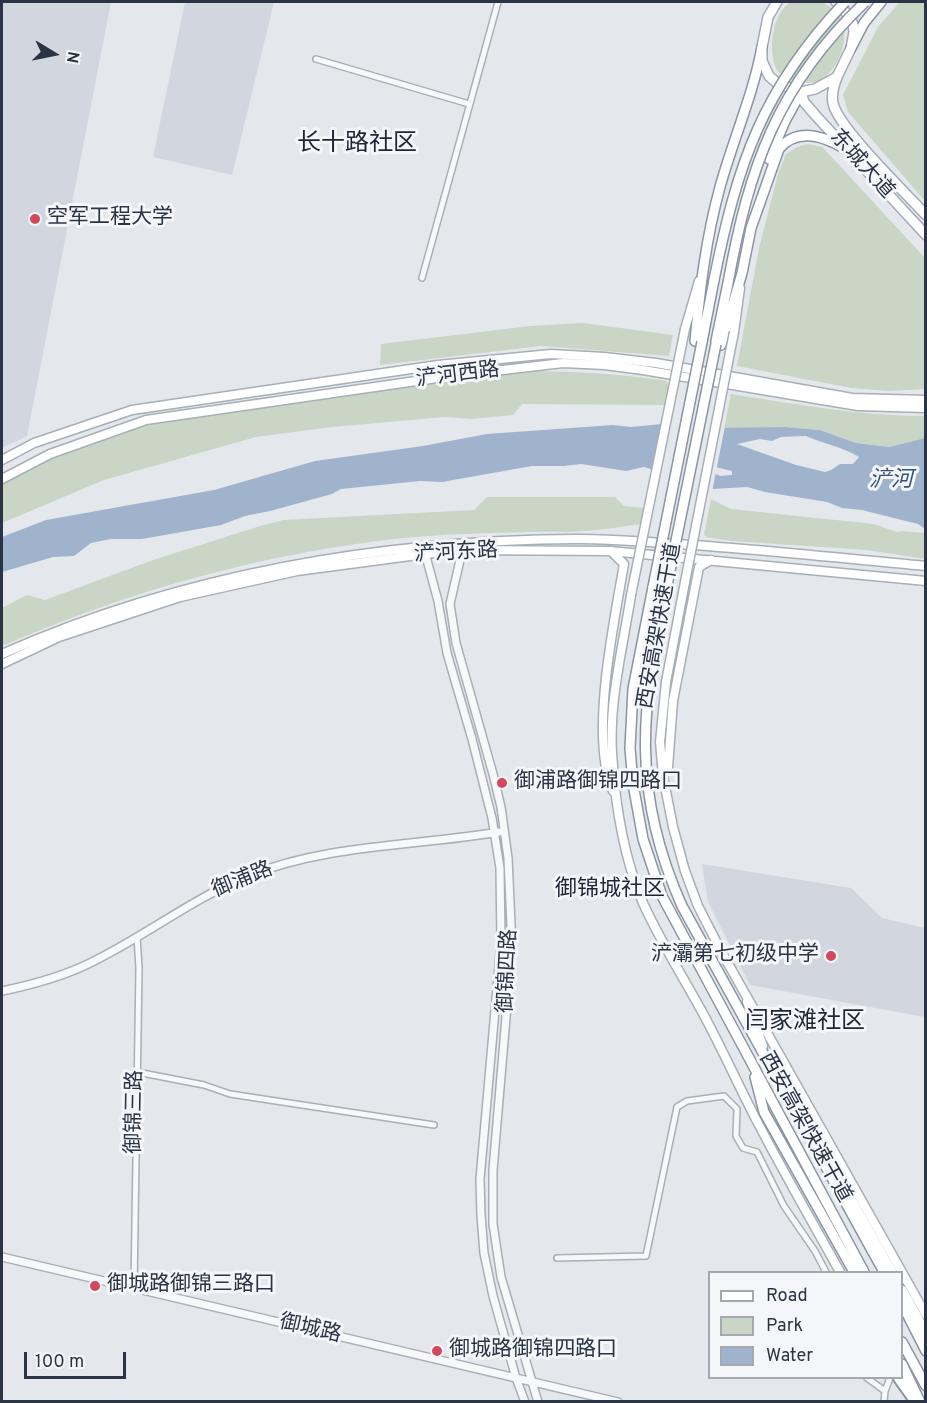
<!DOCTYPE html>
<meta charset="utf-8">
<style>
body{margin:0}
#map{position:relative;width:927px;height:1403px;overflow:hidden;background:#e4e7ec;font-family:Overpass,sans-serif}
canvas{display:block}
.frame{position:absolute;inset:0;border:3px solid #2b3445;pointer-events:none}
.legend{position:absolute;left:708px;top:1271px;width:195px;height:108px;box-sizing:border-box;background:#f4f6f9;border:2px solid #a4a8b1;margin:0;padding:8px 10px;list-style:none;font-size:18px;color:#2b3445}
.legend li{display:flex;align-items:center;gap:12px;height:30px}
.legend b{width:30px;border:2px solid #a4a8b1}
.north{position:absolute;left:24px;top:24px;width:60px;height:60px;-webkit-text-stroke:4px #f4f6f9;paint-order:stroke;rotate:100deg;font-size:16px;font-weight:700;line-height:24px;text-align:center;color:#2b3445}
.north::after{content:'';display:block;margin:auto;width:21px;height:27px;background:#2b3445;clip-path:polygon(50% 0,100% 100%,50% 72%,0 100%)}
.scale{position:absolute;left:24px;top:1352px;width:102px;height:27px;box-sizing:border-box;border:3px solid #2b3445;border-top:0;padding-left:8px;font-size:18px;line-height:21px;white-space:nowrap;color:#2b3445;-webkit-text-stroke:4px #f4f6f9;paint-order:stroke}
</style>
<div id="map">
<canvas width="927" height="1403"></canvas>
<div class="frame"></div>
<ul class="legend">
<li><b style="height:8px;background:#fff"></b>Road</li>
<li><b style="height:16px;background:#c9d6c5"></b>Park</li>
<li><b style="height:16px;background:#9fb4cc"></b>Water</li>
</ul>
<div class="north">N</div>
<div class="scale">100 m</div>
</div>
<script>
const ctx = document.querySelector('canvas').getContext('2d');
ctx.lineJoin = 'round';
function paint(path, color) {
  ctx.fillStyle = color;
  ctx.fill(path, 'evenodd');
}
function trace(path, color, width, dash) {
  ctx.strokeStyle = color;
  ctx.lineWidth = width;
  ctx.lineCap = dash ? 'butt' : 'round';
  ctx.setLineDash(dash || []);
  ctx.stroke(path);
}
function drawText(font, color, halo, rows, align = 'center') {
  ctx.font = font + ' Overpass,"Noto Sans SC",sans-serif';
  ctx.lineWidth = 6;
  ctx.setLineDash([]);
  ctx.textBaseline = 'middle';
  ctx.strokeStyle = halo;
  ctx.fillStyle = color;
  for (const [text, x, y, turn = 0] of rows) {
    ctx.save();
    ctx.translate(x, y);
    ctx.rotate((+turn || 0) * Math.PI / 180);
    ctx.textAlign = isNaN(turn) ? turn : align;
    if (halo) ctx.strokeText(text, 0, 0);
    ctx.fillText(text, 0, 0);
    ctx.restore();
  }
}
paint(new Path2D(`
 M 2,2 L 111,2 L 27,436 L 2,448 Z
 M 185,2 L 274,2 L 232,175 L 153,157 Z
 M 702,864 L 851,888 L 882,918 L 925,928 L 925,1017 L 750,985 L 708,902 Z`), '#d2d6de');
paint(new Path2D(`
 M 791,2 C 801,2 815,0 824,3 C 832,7 840,15 843,23 C 849,43 836,76 815,82 C 803,85 789,78 779,73 C 766,55 772,12 791,2 Z
 M 900,2 L 925,2 L 925,201 L 848,112 L 843,95 L 878,27 Z
 M 808,144 L 822,147 L 828,153 L 925,258 L 925,389 L 888,391 L 851,388 L 737,366 L 759,248 L 778,174 L 786,154 L 797,147 Z
 M 583,323 L 673,335 L 669,356 L 541,346 L 380,365 L 381,344 L 530,326 Z
 M 537,371 C 581,372 624,374 667,381 L 669,388 L 665,405 L 522,404 L 513,415 L 471,419 L 445,417 L 332,427 L 256,437 L 104,480 L 2,523 L 2,483 L 82,444 L 150,420 L 494,373 Z
 M 731,394 C 796,404 859,416 925,416 L 925,438 L 889,447 L 856,443 L 820,430 L 785,427 L 724,429 Z
 M 487,497 L 615,497 L 624,506 L 646,508 L 643,524 C 623,526 604,530 584,531 C 566,533 548,531 530,532 C 488,533 445,534 403,538 C 264,553 129,591 2,646 L 2,608 L 27,595 L 45,600 L 153,560 L 257,527 L 283,520 L 474,510 Z
 M 711,499 L 731,509 L 874,524 L 897,532 L 902,531 L 925,533 L 925,559 L 867,550 L 732,541 L 706,537 L 704,534 Z`), '#c9d6c5');
paint(new Path2D(`
 M 662,424 L 711,428 L 785,427 L 820,430 L 856,443 L 889,447 L 925,438 L 925,529 L 918,524 L 862,510 L 842,508 L 827,502 L 765,492 L 747,487 L 713,489 L 644,467 L 626,471 L 581,464 L 564,466 L 532,466 L 442,482 L 420,481 L 341,489 L 332,494 L 270,511 L 245,516 L 221,525 L 142,539 L 111,539 L 91,543 L 74,556 L 53,557 L 2,572 L 2,537 L 46,520 L 214,490 L 315,461 L 423,446 L 487,434 L 613,425 L 631,427 ZM 806,436 C 824,444 843,447 859,457 L 853,464 L 840,464 L 831,470 L 825,472 L 796,465 L 737,444 L 760,439 L 772,441 L 781,437 ZM 703,464 L 732,471 L 732,475 L 720,476 L 702,467 Z`), '#9fb4cc');
paint(new Path2D(`
 M 662,421 L 675,421 L 725,426 L 712,492 L 692,488 L 652,473 Z`), '#e4e7ec');
const minor = new Path2D(`
 M 316,59 L 469,104
 M 422,278 L 498,2
 M 137,1072 L 204,1085 L 230,1094 L 434,1125
 M 557,1258 L 646,1256 L 677,1107 L 687,1101 L 724,1096 L 737,1109 L 736,1136 L 743,1148 L 757,1152 L 784,1206 L 815,1251 L 826,1272
 M 134,1287 L 139,968 L 137,937
 M 867,1378 L 885,1391
 M 884,1402 L 885,1391 L 890,1378`);
const tertiary = new Path2D(`
 M 463,547 L 450,604 L 456,643 L 493,774 L 501,807 L 508,858 L 512,947 L 493,1170 L 493,1224 L 501,1277 L 538,1402
 M 424,549 L 438,601 L 447,653 L 472,739 L 492,818 L 500,868 L 501,943 L 480,1179 L 481,1215 L 484,1253 L 493,1296 L 516,1378 L 525,1402
 M 2,991 C 31,985 61,977 88,964 C 143,938 191,899 248,876 C 327,844 416,846 499,832
 M 2,1257 L 618,1402`);
const secondary = new Path2D(`
 M 685,329 L 699,281
 M 734,332 L 740,288
 M 2,460 L 34,443 L 132,410 L 438,365 L 551,354 L 604,357 L 656,363 L 852,398 L 926,400
 M 2,479 L 50,454 L 146,420 L 451,376 L 563,363 L 605,365 L 643,370 L 858,406 L 926,408
 M 611,551 L 624,564 C 614,623 589,738 613,791
 M 685,582 L 666,682 L 660,742 L 663,776 L 673,827 L 685,871 L 698,906 L 721,951 L 926,1315
 M 631,595 C 623,647 609,700 612,753 C 615,804 623,856 643,903 C 662,945 687,983 708,1023 C 726,1057 741,1091 759,1125 C 785,1175 813,1223 840,1272
 M 2,654 C 182,574 381,540 577,539 C 605,539 634,541 662,543 C 750,548 838,558 926,566
 M 2,664 L 59,637 L 180,597 L 297,571 L 425,554 L 463,550 L 610,551 L 926,581
 M 668,767 L 673,701 L 699,567 L 711,560
 M 747,1002 L 763,1046`);
const primary = new Path2D(`
 M 777,2 L 768,17 L 762,47 L 762,61 L 769,76 L 777,83 L 801,92 L 815,89 L 837,77 L 851,48 L 854,32 L 853,24 L 849,16 L 836,2
 M 838,75 C 834,84 831,93 833,103 C 838,128 905,192 926,215
 M 801,92 L 804,102 L 817,117 L 926,235`);
const trunk = new Path2D(`
 M 851,48 L 864,23 L 881,2
 M 769,159 L 785,121 L 801,92
 M 695,341 C 700,289 706,238 720,187 C 733,140 753,95 762,47
 M 716,341 L 728,283
 M 702,342 L 714,280
 M 721,345 L 742,273 L 751,228 L 779,149 C 798,126 826,137 847,150
 M 653,587 L 633,689 L 630,748 L 633,784 L 643,839 L 662,896 L 864,1272
 M 666,590 C 641,708 631,792 682,906 L 884,1272
 M 755,1077 L 764,1112 L 854,1272
 M 807,1128 L 816,1137 L 892,1272
 M 902,1290 L 926,1333
 M 902,1304 L 926,1351
 M 902,1342 L 926,1386
 M 902,1364 L 920,1402`);
const motorway = new Path2D(`
 M 899,1378 L 916,1402`);
trace(minor, '#a9aeb7', 8);
trace(tertiary, '#a9aeb7', 10);
trace(secondary, '#a9aeb7', 11);
trace(primary, '#a3abb8', 12);
trace(trunk, '#8b94a3', 12);
trace(motorway, '#8b94a3', 14);
trace(minor, '#f7f8fa', 5);
trace(tertiary, '#f7f8fa', 7);
trace(secondary, '#fff', 8);
trace(primary, '#fff', 9);
trace(trunk, '#fff', 9);
trace(motorway, '#fff', 10);
const secondaryBridge = new Path2D(`
 M 685,582 L 734,332
 M 631,595 L 685,329`);
const trunkBridge = new Path2D(`
 M 714,280 C 737,165 762,89 845,2
 M 728,283 C 749,167 777,86 865,2
 M 653,587 L 702,342
 M 666,590 L 716,344`);
trace(secondaryBridge, '#a9aeb7', 11, []);
trace(trunkBridge, '#8b94a3', 12, []);
trace(secondaryBridge, '#fff', 8);
trace(trunkBridge, '#fff', 9);
for (const [x, y, r, color] of [
 [35,219,6,"#d1495b"],
 [502,783,6,"#d1495b"],
 [831,956,6,"#d1495b"],
 [95,1286,6,"#d1495b"],
 [437,1351,6,"#d1495b"]
]) {
  const dot = new Path2D();
  dot.arc(x, y, r, 0, 2 * Math.PI);
  ctx.fillStyle = color;
  ctx.fill(dot);
  trace(dot, '#f4f6f9', 2);
}
drawText('21px', '#2b3445', '#f4f6f9', [
 ["东城大道",861,165,48],
 ["浐河西路",458,376,-7],
 ["浐河东路",456,554,-3],
 ["西安高架快速干道",661,626,-80],
 ["御浦路",243,881,-22],
 ["御锦四路",509,971,-87],
 ["御锦三路",136,1112,-89],
 ["西安高架快速干道",804,1128,61],
 ["御城路",310,1330,13]
]);
drawText('21px', '#2b3445', '#f4f6f9', [
 ["空军工程大学",47,219],
 ["御浦路御锦四路口",514,783],
 ["浐灞第七初级中学",819,956,"right"],
 ["御城路御锦三路口",107,1286],
 ["御城路御锦四路口",449,1351]
], 'left');
drawText('italic 22px', '#34527a', '#f4f6f9', [
 ["浐河",891,482]
]);
drawText('22px', '#1d2536', '#f4f6f9', [
 ["御锦城社区",610,891]
]);
drawText('24px', '#1d2536', '#f4f6f9', [
 ["长十路社区",357,145],
 ["闫家滩社区",805,1023]
]);
</script>
